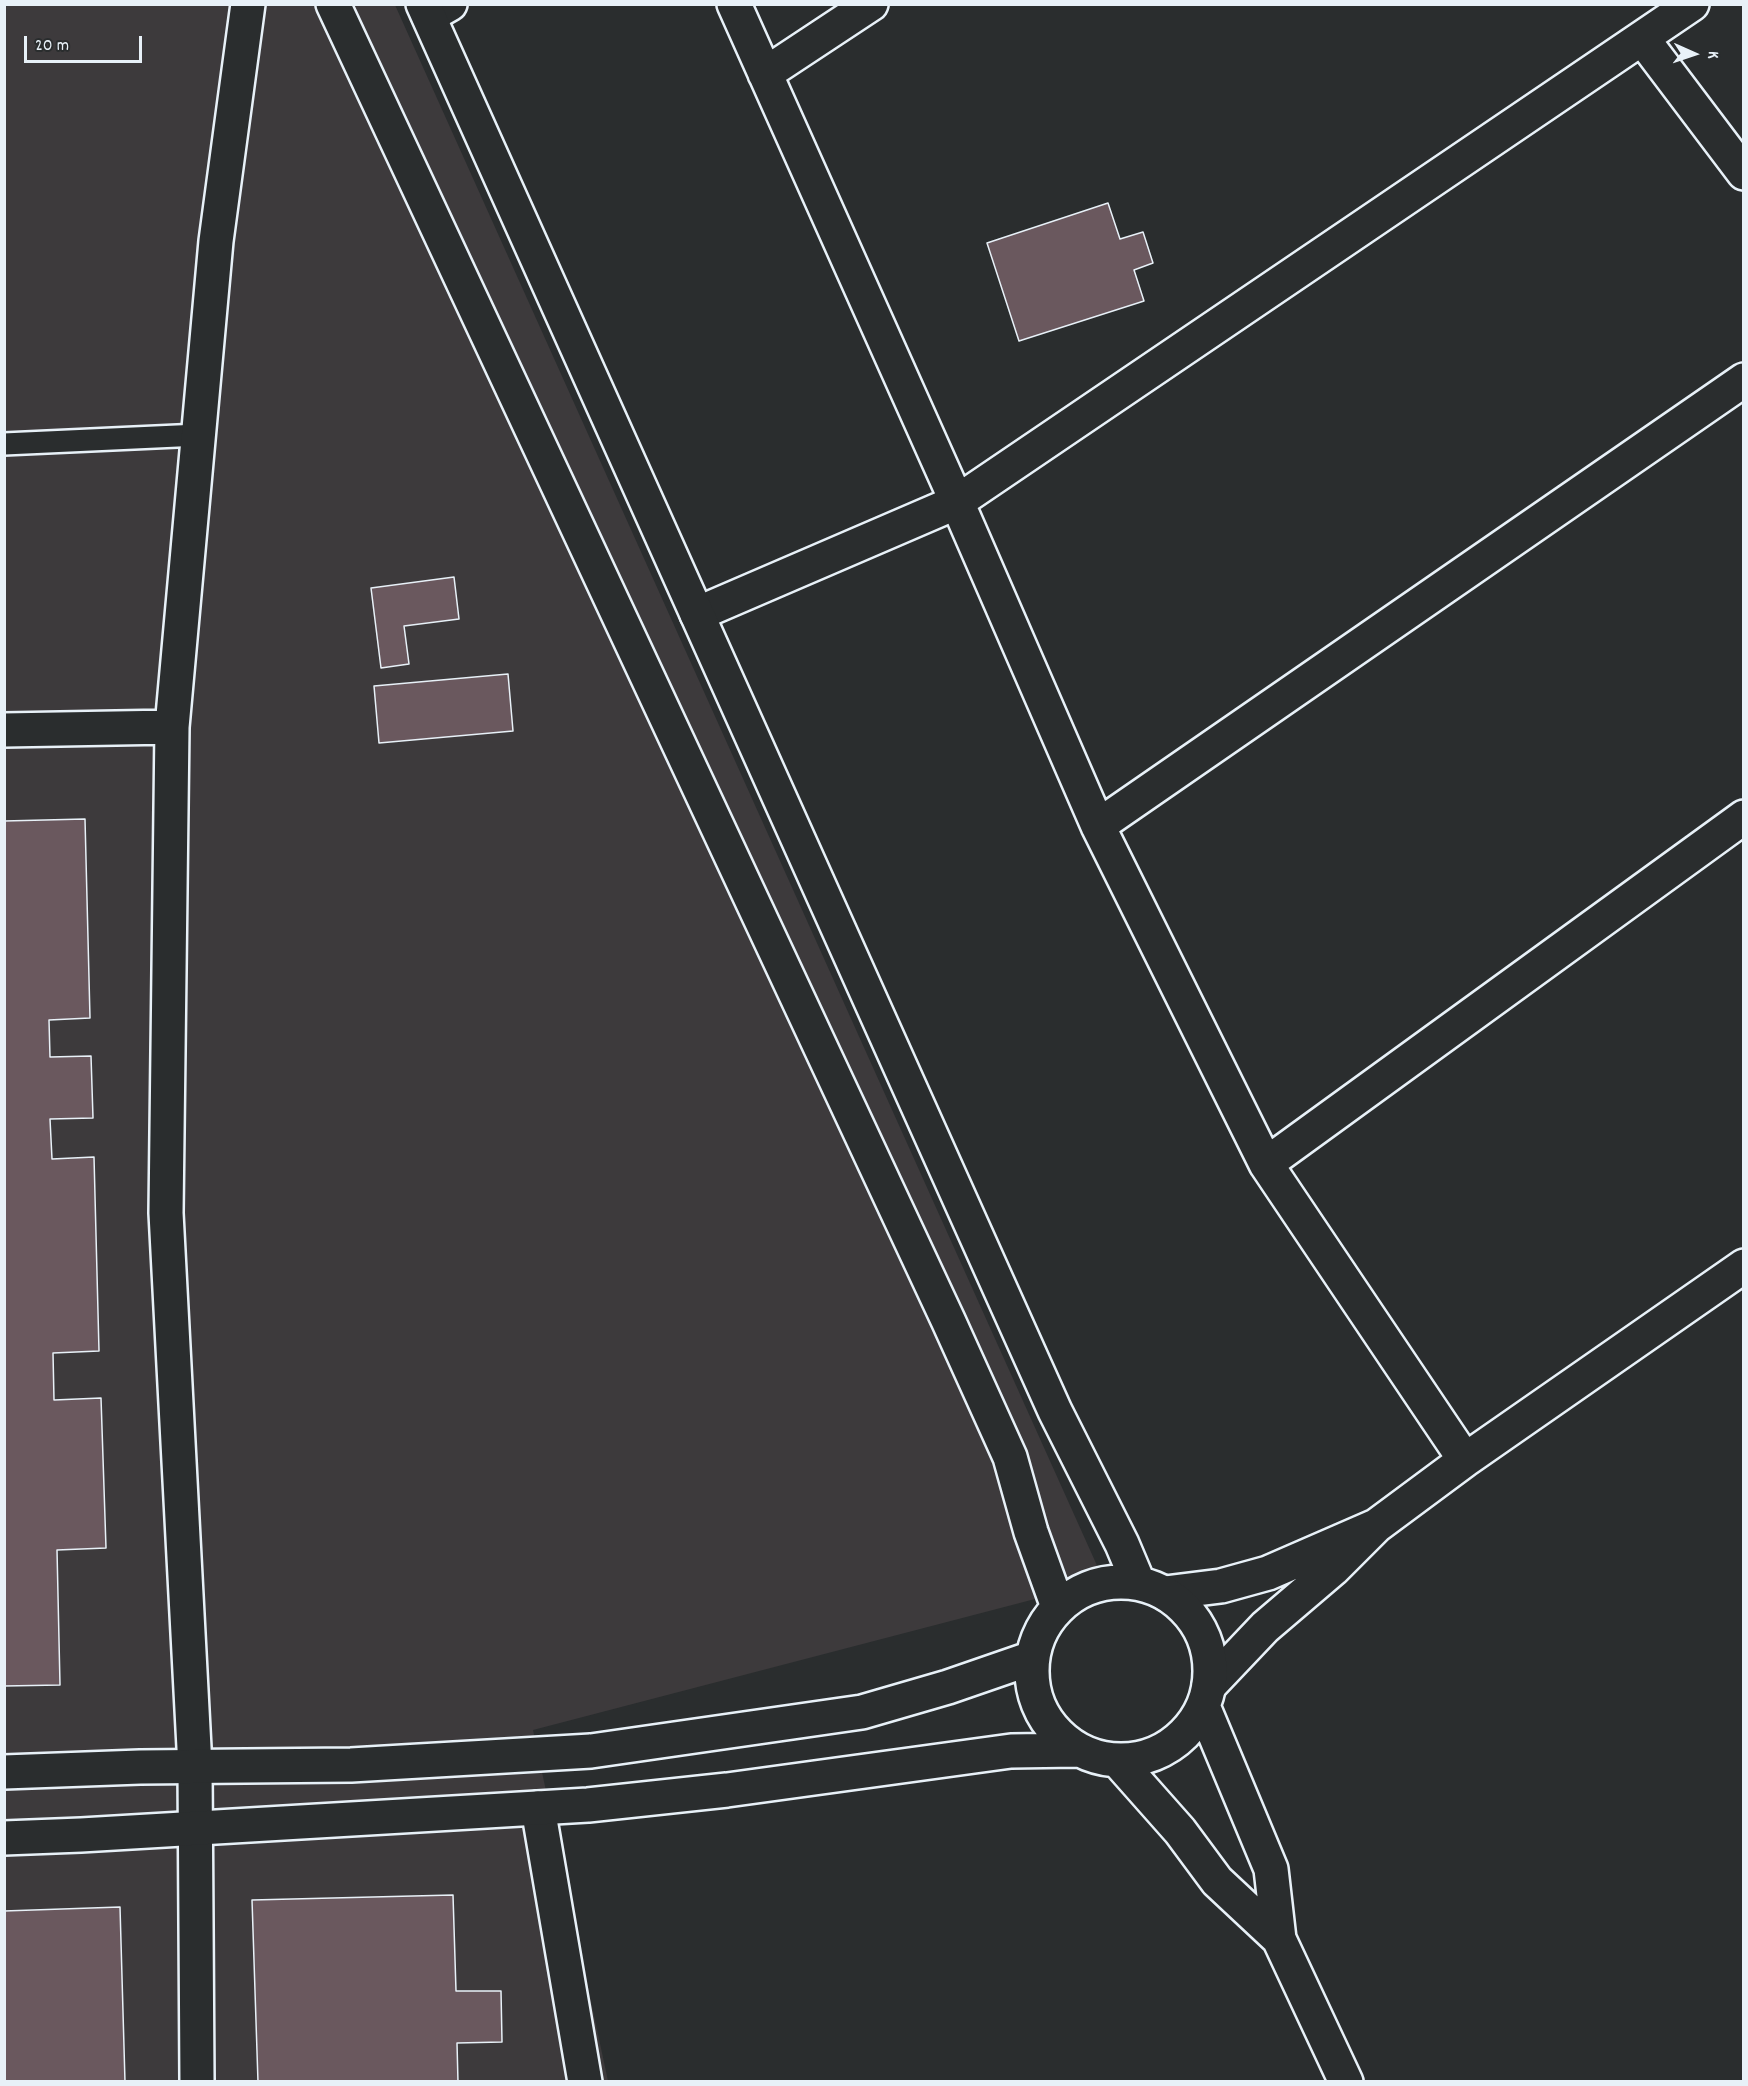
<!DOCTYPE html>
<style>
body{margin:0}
#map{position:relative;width:1748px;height:2086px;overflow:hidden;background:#2a2d2e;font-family:Dekko,sans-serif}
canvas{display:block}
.frame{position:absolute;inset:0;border:6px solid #e8f1f8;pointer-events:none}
.north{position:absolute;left:1664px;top:24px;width:60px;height:60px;-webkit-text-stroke:4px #2a2d2e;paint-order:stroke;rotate:93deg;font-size:16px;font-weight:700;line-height:24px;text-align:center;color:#e8f1f8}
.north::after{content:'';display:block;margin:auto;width:21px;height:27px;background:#e8f1f8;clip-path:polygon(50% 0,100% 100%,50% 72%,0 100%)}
.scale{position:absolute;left:24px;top:36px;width:118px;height:27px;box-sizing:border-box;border:3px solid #e8f1f8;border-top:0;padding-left:8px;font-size:18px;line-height:21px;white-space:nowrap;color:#e8f1f8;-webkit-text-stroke:4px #2a2d2e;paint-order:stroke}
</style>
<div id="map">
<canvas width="1748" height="2086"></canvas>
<div class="frame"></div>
<div class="north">K</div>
<div class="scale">20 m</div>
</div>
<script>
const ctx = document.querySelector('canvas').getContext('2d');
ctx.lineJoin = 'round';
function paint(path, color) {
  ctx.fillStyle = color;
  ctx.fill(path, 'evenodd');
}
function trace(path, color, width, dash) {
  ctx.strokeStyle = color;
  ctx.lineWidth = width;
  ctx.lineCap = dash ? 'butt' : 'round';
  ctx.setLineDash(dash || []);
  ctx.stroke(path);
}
paint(new Path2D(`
 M 5,5 L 395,5 L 1104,1581 L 533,1730 L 608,2081 L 5,2082 Z`), '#3d3a3c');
const building = new Path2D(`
 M 1108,203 L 1120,239 L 1143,232 L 1153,263 L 1134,270 L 1144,301 L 1019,341 L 987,243 Z
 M 454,577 L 459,619 L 404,626 L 409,664 L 381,668 L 371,588 Z
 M 508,674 L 513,731 L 379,743 L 374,686 Z
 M 85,819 L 90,1018 L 49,1020 L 50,1057 L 91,1056 L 93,1118 L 50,1119 L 52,1159 L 94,1157 L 99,1351 L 53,1353 L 54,1400 L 101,1398 L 106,1548 L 57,1550 L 60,1685 L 4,1686 L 4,821 Z
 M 453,1895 L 456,1991 L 501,1991 L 502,2042 L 457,2043 L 458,2082 L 258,2082 L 252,1900 Z
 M 120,1907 L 125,2082 L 4,2082 L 4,1911 Z`);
paint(building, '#6a585e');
trace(building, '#e8f1f8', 1.5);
const lane = new Path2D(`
 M 4,444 L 199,435`);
const street = new Path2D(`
 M 734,4 L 957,502 L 1098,826 L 1266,1164 L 1465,1460
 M 429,16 L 450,4
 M 1642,38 L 1744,173
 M 765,74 L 871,4
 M 697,614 L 957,502 L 1692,4
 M 4,730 L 172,727
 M 1098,826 L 1744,380
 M 1266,1164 L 1744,817
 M 1376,1526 L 1465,1460 L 1744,1266
 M 1165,1593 L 1221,1586 L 1268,1573 L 1376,1526 L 1333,1569 L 1265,1627 L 1209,1686
 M 538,1808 L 585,2082
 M 197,2082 L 195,1767 L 166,1213 L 172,727 L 216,241 L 248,4`);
const secondary = new Path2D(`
 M 333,4 L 948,1320 L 1010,1457 L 1031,1532 L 1058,1607
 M 423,4 L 1055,1411 L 1122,1544 L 1138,1582
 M1032 1671a89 89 0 1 1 178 0a89 89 0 1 1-178 0Z
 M 1118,1761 L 1180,1831 L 1217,1881 L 1279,1939 L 1271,1869 L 1203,1706
 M 4,1772 L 140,1767 L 351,1765 L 591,1751 L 862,1712 L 948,1687 L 1032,1658
 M 4,1838 L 81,1835 L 588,1805 L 727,1790 L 1011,1751 L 1077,1750
 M 1279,1939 L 1346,2082`);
trace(lane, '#e8f1f8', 26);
trace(street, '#e8f1f8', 38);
trace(secondary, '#e8f1f8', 38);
trace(lane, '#2a2d2e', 21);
trace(street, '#2a2d2e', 33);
trace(secondary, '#2a2d2e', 33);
</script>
